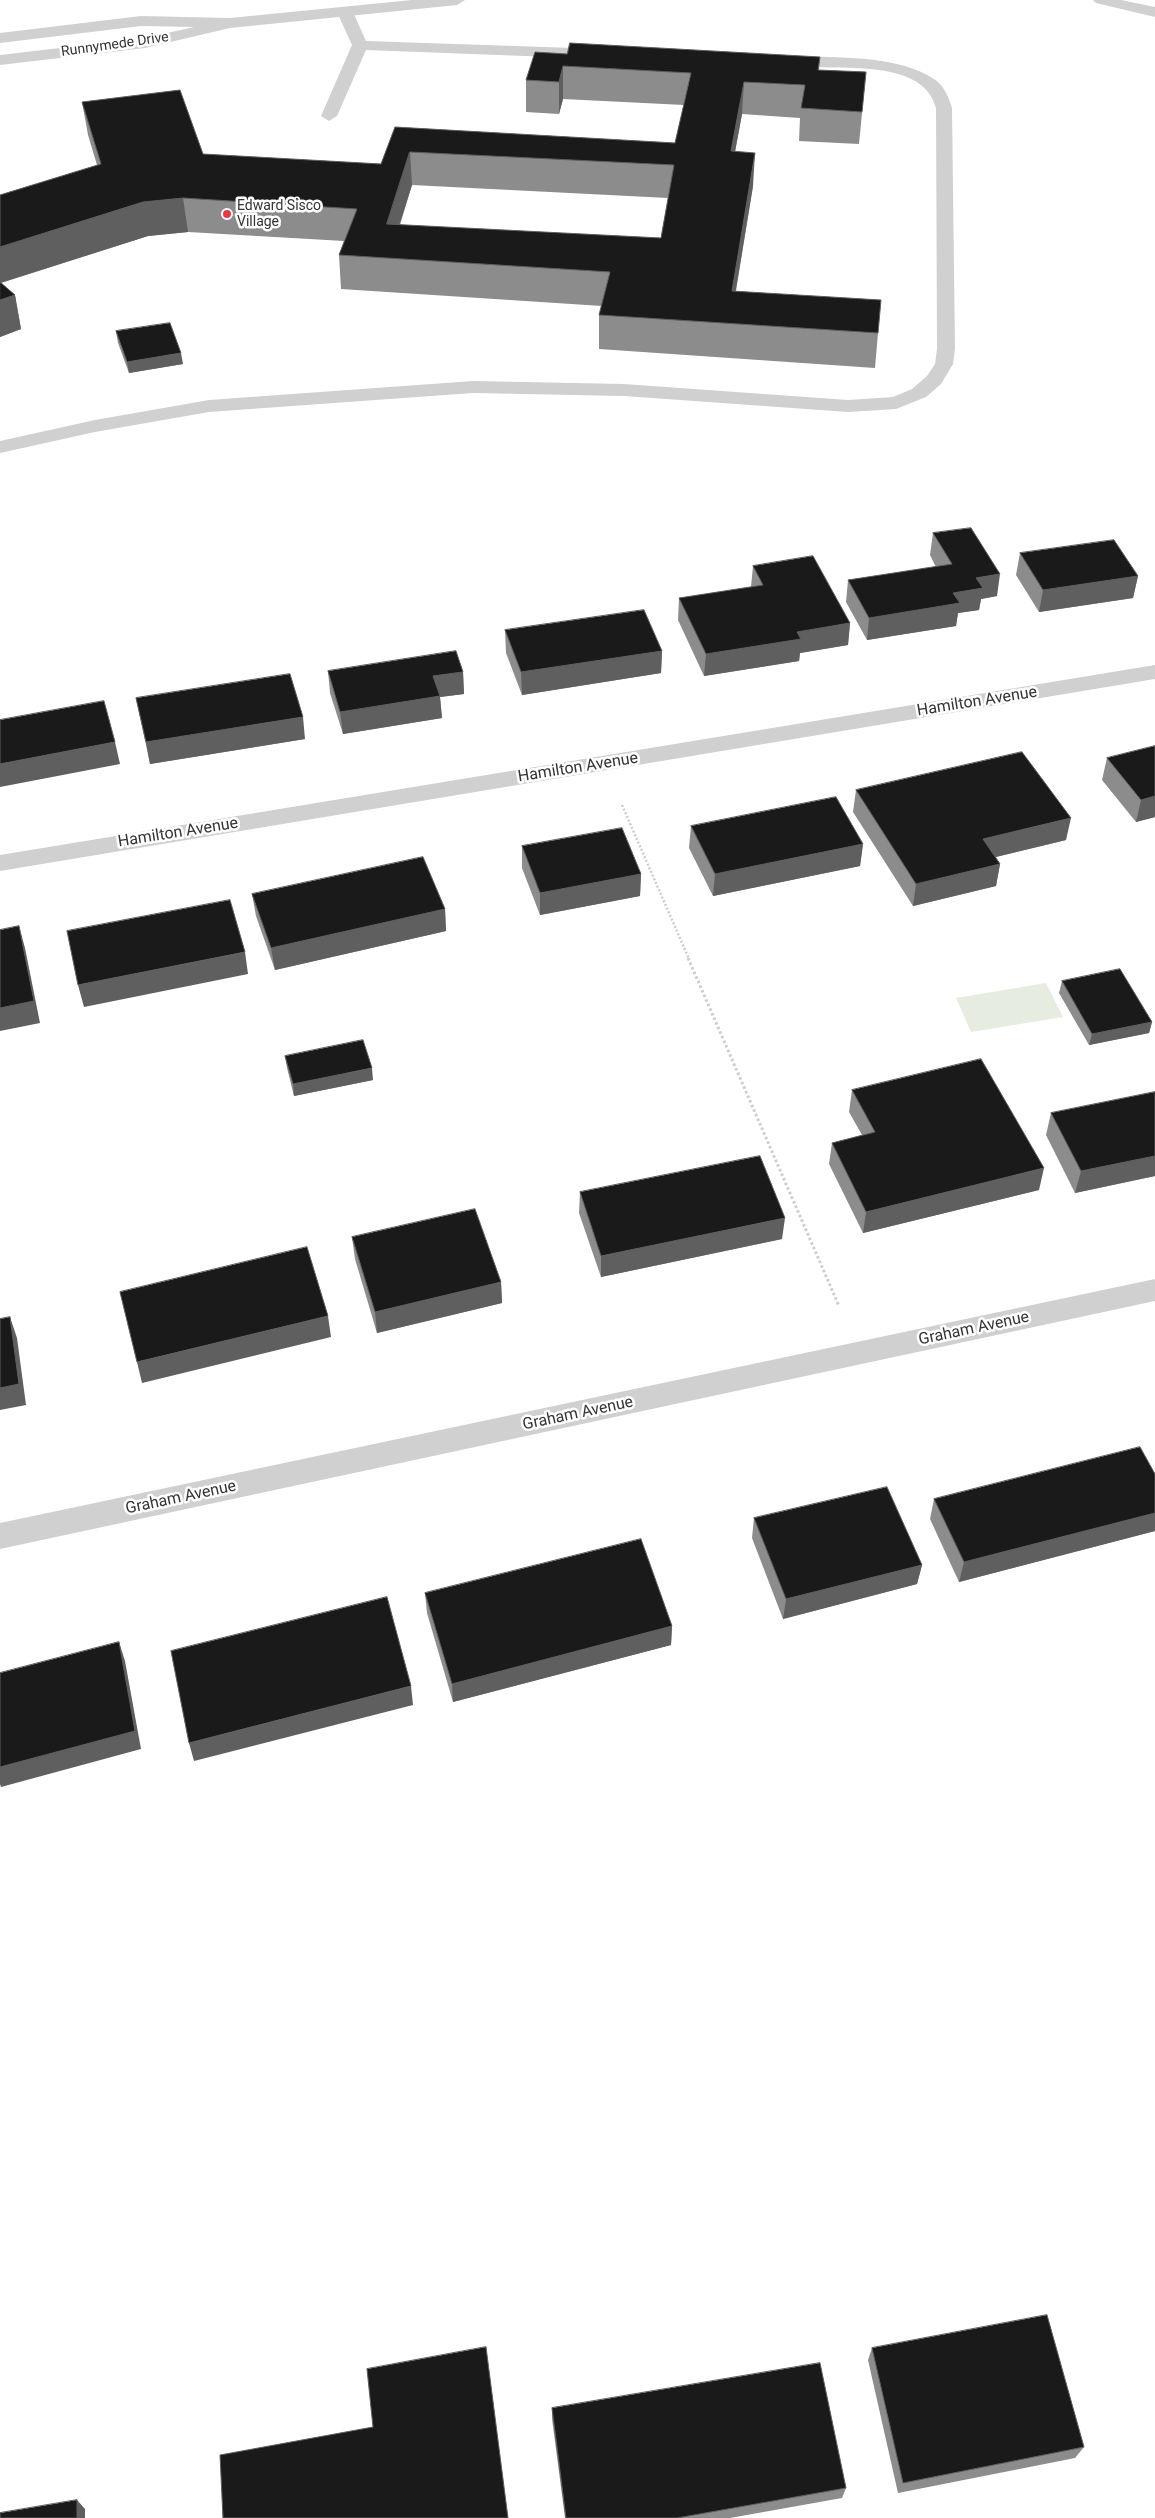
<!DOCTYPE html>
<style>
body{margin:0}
canvas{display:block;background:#fff}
</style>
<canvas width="1155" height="2518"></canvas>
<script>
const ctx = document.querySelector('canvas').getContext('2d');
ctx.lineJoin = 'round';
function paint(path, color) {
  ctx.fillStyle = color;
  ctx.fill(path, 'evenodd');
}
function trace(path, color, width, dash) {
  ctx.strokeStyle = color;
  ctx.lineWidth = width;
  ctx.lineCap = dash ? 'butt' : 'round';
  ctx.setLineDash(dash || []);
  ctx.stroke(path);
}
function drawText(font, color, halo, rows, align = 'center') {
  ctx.font = font + ' Roboto,sans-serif';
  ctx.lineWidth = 5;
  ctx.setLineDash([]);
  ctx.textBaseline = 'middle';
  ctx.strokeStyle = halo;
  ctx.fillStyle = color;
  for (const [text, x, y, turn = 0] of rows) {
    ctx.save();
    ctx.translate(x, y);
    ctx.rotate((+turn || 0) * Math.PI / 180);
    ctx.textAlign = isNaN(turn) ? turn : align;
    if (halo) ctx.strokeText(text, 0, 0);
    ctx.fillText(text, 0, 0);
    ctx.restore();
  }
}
paint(new Path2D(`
 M 1046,983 L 1063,1017 L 971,1032 L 956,998 Z`), '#e6ecdf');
trace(new Path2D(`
 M 622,805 L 689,959`), '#cdcdcd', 2.5, [2, 2]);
trace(new Path2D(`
 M 688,958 L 839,1306`), '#cdcdcd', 3, [2.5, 2.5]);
paint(new Path2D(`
 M 345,7 L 353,12 L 366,41 L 604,49 L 612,54 L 604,59 L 366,50 L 337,116 L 329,121 L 321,116 L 352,45 L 337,12 Z
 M 782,56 C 828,58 899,53 937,81 C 945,88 949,98 952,108 L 955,349 L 953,364 L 941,384 L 926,397 L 896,409 L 848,412 L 624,396 L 473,393 L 209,412 L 95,432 L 0,453 L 0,441 L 95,420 L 209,400 L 473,381 L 624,384 L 848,400 L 893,397 L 912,389 L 927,376 L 935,364 L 937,349 L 936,108 C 921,51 819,75 776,64 L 774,61 L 776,58 Z`), '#d0d0d0');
paint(new Path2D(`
 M 412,0 L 465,0 L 457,5 L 230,28 L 145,48 L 0,65 L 0,55 L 145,38 L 194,27 L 141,26 L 0,43 L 0,33 L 141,16 L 230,18 Z
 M 1093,0 L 1121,0 L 1155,7 L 1155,17 L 1096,3 Z
 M 1155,665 L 1155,679 L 0,871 L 0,855 Z
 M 1155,1279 L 1155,1301 L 0,1549 L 0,1523 Z`), '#d0d0d0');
paint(new Path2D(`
 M 567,54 L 820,57 L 819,70 L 866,72 L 859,144 L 799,141 L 800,118 L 742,114 L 735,152 L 753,186 L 736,291 L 878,333 L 875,368 L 599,349 L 599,315 L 602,306 L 341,289 L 339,255 L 344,241 L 188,232 L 148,236 L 1,283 L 15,295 L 21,329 L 0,337 L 0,195 L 97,165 L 88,135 L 82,102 L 203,154 L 381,164 L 395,127 L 675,143 L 684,105 L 563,99 L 559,114 L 526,112 L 526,80 ZM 412,185 L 668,198 L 661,238 L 400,225 Z
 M 116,331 L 183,364 L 129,373 L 118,343 Z
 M 933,533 L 997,596 L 981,599 L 979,610 L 958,613 L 956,626 L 867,640 L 846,602 L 848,580 L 936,567 L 930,555 Z
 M 1020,553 L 1138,576 L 1133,598 L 1039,612 L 1016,575 Z
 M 753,566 L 850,623 L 848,645 L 800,653 L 799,661 L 704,676 L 678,620 L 679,598 L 751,587 Z
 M 505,630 L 662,651 L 661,673 L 522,695 L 506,653 Z
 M 328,671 L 463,672 L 464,694 L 440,697 L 442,718 L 343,734 L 330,693 Z
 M 136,698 L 305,739 L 150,764 Z
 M 1155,746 L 1155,817 L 1136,822 L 1102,780 L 1107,758 Z
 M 856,790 L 1066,840 L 996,857 L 1000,864 L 996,886 L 913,906 L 853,812 Z
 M 691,826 L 863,844 L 860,866 L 713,896 L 689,848 Z
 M 522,846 L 641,874 L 640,896 L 540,915 L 522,868 Z
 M 252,894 L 445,909 L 446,931 L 275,970 L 256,916 Z
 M 1062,981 L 1152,1022 L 1149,1033 L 1089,1045 L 1059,993 Z
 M 285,1056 L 373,1080 L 294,1096 L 287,1068 Z
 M 852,1090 L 1039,1190 L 863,1233 L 829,1164 L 832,1143 L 862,1135 L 849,1112 Z
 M 1155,1092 L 1155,1176 L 1075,1193 L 1046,1135 L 1051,1113 Z
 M 580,1192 L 782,1239 L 601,1277 L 579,1213 Z
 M 352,1237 L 501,1282 L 502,1303 L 377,1333 L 355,1259 Z
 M 1155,1474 L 1155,1531 L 959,1582 L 930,1519 L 934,1499 Z
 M 754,1518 L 922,1565 L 917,1584 L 783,1619 L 752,1538 Z
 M 425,1593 L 672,1626 L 671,1645 L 453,1702 L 427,1613 Z
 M 872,2348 L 1084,2447 L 1075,2458 L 898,2493 L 868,2360 Z
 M 552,2408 L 846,2488 L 842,2498 L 730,2518 L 565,2518 L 552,2419 Z`), '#8c8c8c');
paint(new Path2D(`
 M 563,66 L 563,99 L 559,114 L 559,82 Z
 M 744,82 L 742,114 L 729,184 L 731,151 Z
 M 410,152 L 412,185 L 389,257 L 387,224 Z
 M 755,153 L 753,186 L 730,325 L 732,291 Z
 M 183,198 L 188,232 L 148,236 L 0,283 L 0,247 L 143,202 Z
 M 15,295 L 21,329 L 0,337 L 0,300 Z
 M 181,353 L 183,364 L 129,373 L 127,362 Z
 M 1000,574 L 997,596 L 981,599 L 979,610 L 958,613 L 956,626 L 867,640 L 869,618 L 953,593 L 976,578 Z
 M 1138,576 L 1133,598 L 1039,612 L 1043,590 Z
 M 850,623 L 848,645 L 800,653 L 799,661 L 704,676 L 706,654 L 797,632 Z
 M 662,651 L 661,673 L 522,695 L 521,672 Z
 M 463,672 L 464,694 L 440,697 L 442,718 L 343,734 L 340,712 L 433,676 Z
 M 303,717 L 305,739 L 150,764 L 146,742 Z
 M 115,742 L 120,764 L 0,787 L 0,764 Z
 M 1155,796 L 1155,817 L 1136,822 L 1141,800 Z
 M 1071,818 L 1066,840 L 979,861 L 983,839 Z
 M 863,844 L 860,866 L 713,896 L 715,874 Z
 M 1000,864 L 996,886 L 913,906 L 916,884 Z
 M 641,874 L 640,896 L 540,915 L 540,893 Z
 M 445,909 L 446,931 L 275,970 L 271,948 Z
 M 19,926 L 25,948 L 40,1023 L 0,1031 L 0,1008 Z
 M 245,952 L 248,974 L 84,1007 L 78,985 Z
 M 1152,1022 L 1149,1033 L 1089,1045 L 1092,1034 Z
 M 372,1068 L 373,1080 L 294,1096 L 293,1084 Z
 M 1155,1156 L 1155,1176 L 1075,1193 L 1081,1171 Z
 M 1044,1168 L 1039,1190 L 863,1233 L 866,1212 Z
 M 785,1218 L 782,1239 L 601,1277 L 601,1256 Z
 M 501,1282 L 502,1303 L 377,1333 L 375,1312 Z
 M 328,1316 L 331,1337 L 142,1383 L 137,1362 Z
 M 10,1317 L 17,1338 L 26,1405 L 0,1410 L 0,1388 Z
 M 1155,1513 L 1155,1531 L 959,1582 L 964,1562 Z
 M 922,1565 L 917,1584 L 783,1619 L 786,1599 Z
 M 672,1626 L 671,1645 L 453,1702 L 452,1684 Z
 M 119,1642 L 125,1661 L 141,1749 L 1,1787 L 0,1784 L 0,1767 Z
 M 411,1686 L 413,1705 L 194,1761 L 189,1743 Z
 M 77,2500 L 85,2509 L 85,2518 L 77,2518 Z`), '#5f5f5f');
const building = new Path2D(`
 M 570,43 L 820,57 L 818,70 L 866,72 L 862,112 L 801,108 L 805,85 L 744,82 L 731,151 L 755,153 L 732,291 L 881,300 L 878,333 L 599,315 L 610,272 L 339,255 L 357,209 L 183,198 L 143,202 L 0,247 L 0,195 L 101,164 L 82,102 L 180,90 L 203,154 L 381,164 L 395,127 L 675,143 L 691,73 L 563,66 L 559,82 L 526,80 L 535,52 L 567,54 ZM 410,152 L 674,165 L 661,238 L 387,224 Z
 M 0,282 L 15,295 L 0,300 Z
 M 170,323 L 181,353 L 127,362 L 116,331 Z
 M 971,528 L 1000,574 L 976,578 L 983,588 L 953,593 L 960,603 L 869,618 L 848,580 L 952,564 L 933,533 Z
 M 1114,540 L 1138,576 L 1043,590 L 1020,553 Z
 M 813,556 L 850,623 L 797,632 L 801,639 L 706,654 L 679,598 L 763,585 L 753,566 Z
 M 644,610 L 662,651 L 521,672 L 505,630 Z
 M 456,651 L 463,672 L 433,676 L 440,696 L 340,712 L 328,671 Z
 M 290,674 L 303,717 L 146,742 L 136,698 Z
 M 104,701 L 115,742 L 0,764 L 0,720 Z
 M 1155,746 L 1155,796 L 1141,800 L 1107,758 Z
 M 1022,752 L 1071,818 L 983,839 L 1000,864 L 916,884 L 856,790 Z
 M 836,797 L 863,844 L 715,874 L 691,826 Z
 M 622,828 L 641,874 L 540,893 L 522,846 Z
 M 423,857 L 445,909 L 271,948 L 252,894 Z
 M 230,900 L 245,952 L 78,985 L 67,931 Z
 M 19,926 L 34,1001 L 0,1008 L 0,930 Z
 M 1120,969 L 1152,1022 L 1092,1034 L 1062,981 Z
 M 363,1040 L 372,1068 L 293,1084 L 285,1056 Z
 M 981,1059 L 1044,1168 L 866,1212 L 832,1143 L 875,1132 L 852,1090 Z
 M 1155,1092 L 1155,1156 L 1081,1171 L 1051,1113 Z
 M 760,1156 L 785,1218 L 601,1256 L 580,1192 Z
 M 475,1209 L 501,1282 L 375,1312 L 352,1237 Z
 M 307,1247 L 328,1316 L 137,1362 L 120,1292 Z
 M 10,1317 L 19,1384 L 0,1388 L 0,1319 Z
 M 1140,1447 L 1155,1474 L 1155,1513 L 964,1562 L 934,1499 Z
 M 887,1487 L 922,1565 L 786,1599 L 754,1518 Z
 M 641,1539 L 672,1626 L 452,1684 L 425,1593 Z
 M 387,1597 L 411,1686 L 189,1743 L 171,1651 Z
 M 119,1642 L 135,1731 L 0,1767 L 0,1673 Z
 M 1047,2315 L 1084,2447 L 903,2483 L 872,2348 Z
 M 486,2347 L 508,2518 L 223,2518 L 220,2455 L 373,2427 L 367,2369 Z
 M 820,2363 L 846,2488 L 677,2518 L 566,2518 L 552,2408 Z
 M 77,2500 L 77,2518 L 0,2518 L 0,2513 Z`);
paint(building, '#1a1a1a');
trace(building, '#5f5f5f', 1);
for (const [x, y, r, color] of [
 [227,214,5,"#e63946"]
]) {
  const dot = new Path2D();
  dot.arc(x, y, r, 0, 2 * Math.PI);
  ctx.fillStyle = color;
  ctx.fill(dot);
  trace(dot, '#fff', 2);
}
drawText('14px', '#333', '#fff', [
 ["Runnymede Drive",115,45,-8]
]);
drawText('14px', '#333', '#fff', [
 ["Edward Sisco",237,206],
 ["Village",237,222]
], 'left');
drawText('16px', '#333', '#fff', [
 ["Hamilton Avenue",977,702,-9],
 ["Hamilton Avenue",578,768,-9],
 ["Hamilton Avenue",178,833,-9],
 ["Graham Avenue",974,1329,-12],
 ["Graham Avenue",578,1414,-12],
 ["Graham Avenue",181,1498,-12]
]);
</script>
